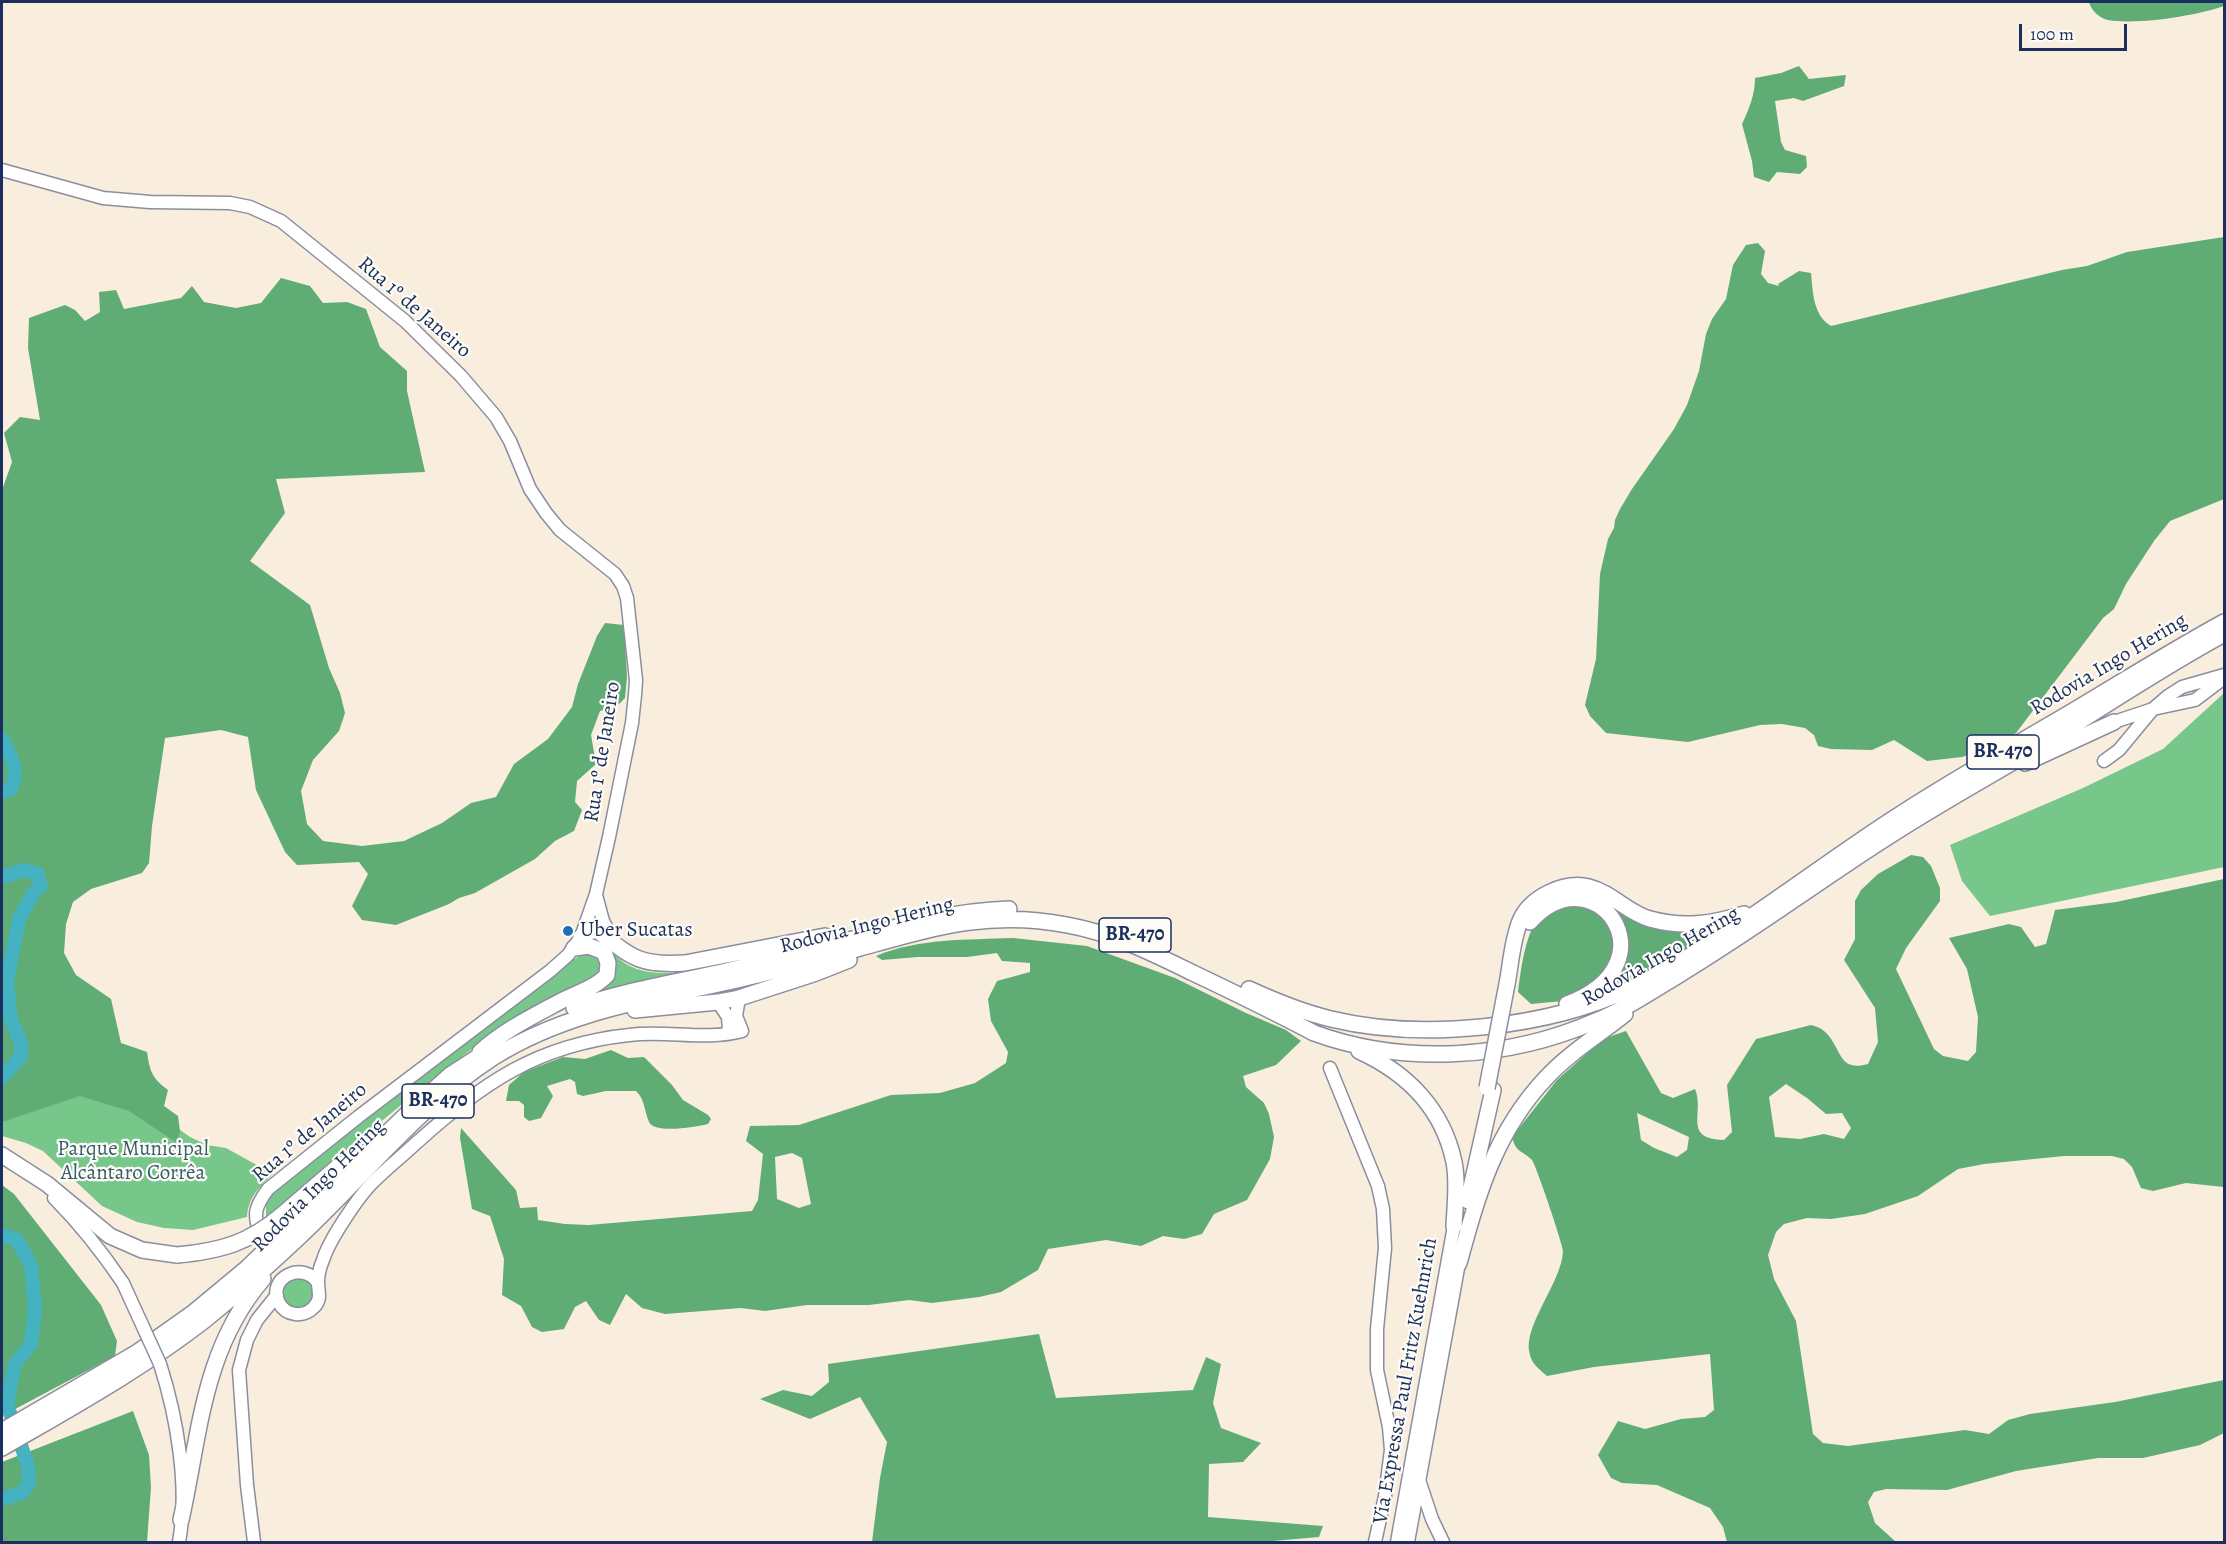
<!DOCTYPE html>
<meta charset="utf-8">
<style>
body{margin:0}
#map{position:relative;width:2226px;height:1544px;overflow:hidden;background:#f9eddd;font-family:Alegreya,serif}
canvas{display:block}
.frame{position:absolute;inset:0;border:3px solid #1b2f5e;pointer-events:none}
.scale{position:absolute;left:2019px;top:24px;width:108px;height:27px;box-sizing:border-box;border:3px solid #1b2f5e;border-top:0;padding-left:8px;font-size:18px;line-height:21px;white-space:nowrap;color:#1b2f5e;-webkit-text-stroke:4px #fdfcf7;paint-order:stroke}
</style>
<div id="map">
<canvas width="2226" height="1544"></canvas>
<div class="frame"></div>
<div class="scale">100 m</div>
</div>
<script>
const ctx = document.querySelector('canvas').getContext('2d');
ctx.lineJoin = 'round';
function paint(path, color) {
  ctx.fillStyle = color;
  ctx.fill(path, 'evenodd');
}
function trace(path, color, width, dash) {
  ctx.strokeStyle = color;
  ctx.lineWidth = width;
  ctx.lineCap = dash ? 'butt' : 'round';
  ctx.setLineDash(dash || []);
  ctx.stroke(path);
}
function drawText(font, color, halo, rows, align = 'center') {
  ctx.font = font + ' Alegreya,serif';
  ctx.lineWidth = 4.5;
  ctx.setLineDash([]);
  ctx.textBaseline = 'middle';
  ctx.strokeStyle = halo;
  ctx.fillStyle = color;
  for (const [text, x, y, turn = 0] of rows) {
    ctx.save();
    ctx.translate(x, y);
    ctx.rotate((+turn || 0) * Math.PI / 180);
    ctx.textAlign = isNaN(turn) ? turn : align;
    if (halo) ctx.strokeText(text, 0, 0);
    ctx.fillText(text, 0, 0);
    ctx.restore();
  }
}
paint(new Path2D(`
 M 2224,693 L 2224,867 L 1990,916 L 1962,881 L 1950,845 L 2083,788 L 2163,749 Z
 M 592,934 C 603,942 618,960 628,965 C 661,984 721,964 757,958 L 566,1003 L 614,972 L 586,939 Z
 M 583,953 L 595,954 L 603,961 L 598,978 L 492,1034 L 436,1076 L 266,1217 L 266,1202 L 273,1193 L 484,1024 Z
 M 79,1082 L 133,1097 L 190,1137 L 207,1145 L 226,1148 L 273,1174 C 259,1187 248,1198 247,1217 L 193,1230 L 164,1228 L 137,1222 L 102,1206 L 43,1151 L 26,1143 L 2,1136 L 2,1107 Z
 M283 1293a16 16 0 1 1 32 0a16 16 0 1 1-32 0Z`), '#76c789');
paint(new Path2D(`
 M 2089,2 L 2224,2 L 2224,6 C 2195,16 2138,25 2108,20 C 2099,18 2091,10 2089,2 Z
 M 1799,66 L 1809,79 L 1846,75 L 1844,86 L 1803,101 L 1794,98 L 1775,101 L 1781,142 L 1785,150 L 1806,156 L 1807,167 L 1800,174 L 1777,172 L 1769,182 L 1754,177 L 1752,161 L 1742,124 C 1749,109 1755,95 1755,78 L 1781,73 Z
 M 2224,237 L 2224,499 L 2170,521 L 2154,541 L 2126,584 L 2114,609 L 2103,618 L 2016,733 L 1995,747 L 1962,757 L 1927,761 L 1894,740 L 1872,750 L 1831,749 L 1818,746 L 1814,735 L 1805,728 L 1782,724 L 1760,725 L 1688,742 L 1606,733 L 1590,716 L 1585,705 L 1596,659 L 1600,574 L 1608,539 L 1614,528 L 1615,520 L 1620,509 L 1632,489 L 1674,429 L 1687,405 L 1699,371 L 1706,334 L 1712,319 L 1726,299 L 1733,265 L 1746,245 L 1758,243 L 1765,251 L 1761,274 L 1768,283 L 1779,286 L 1778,284 L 1799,271 L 1811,273 C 1813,293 1813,315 1831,326 L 2062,270 L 2087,266 L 2127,252 Z
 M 281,278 L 310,286 L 323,303 L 347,302 L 366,309 L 380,347 L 407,371 L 407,391 L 425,472 L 276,479 L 285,513 L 250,561 L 310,605 L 329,668 L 340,693 L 345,713 L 339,731 L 313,760 L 301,791 L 307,824 L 323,841 L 362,846 L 404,841 L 442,823 L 471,803 L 496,797 L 514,764 L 548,739 L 572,707 L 578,684 L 597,636 L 605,623 L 624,625 L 627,677 L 625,698 L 617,706 L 600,711 L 591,735 L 596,764 L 577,781 L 575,802 L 582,810 L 574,831 L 555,841 L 535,859 L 475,893 L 459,898 L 449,904 L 396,925 L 362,920 L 352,906 L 368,874 L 359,862 L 297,865 L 285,852 L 256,790 L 248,737 L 221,730 L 165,738 L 152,826 L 149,863 L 142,873 L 91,889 L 73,902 L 66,924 L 64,953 L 76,975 L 111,999 L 121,1043 L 147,1052 C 150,1072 152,1078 168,1090 L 164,1106 L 178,1116 L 180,1131 L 177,1143 L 129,1111 L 80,1096 L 2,1122 L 2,490 L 12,462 L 4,433 L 20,417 L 40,420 L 28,348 L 29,318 L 65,305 L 75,310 L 85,321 L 100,312 L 99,292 L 116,290 L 124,309 L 181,298 L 192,286 L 204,302 L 236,308 L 261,303 Z
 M 1911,855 L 1923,857 L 1931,866 L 1940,888 L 1940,901 L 1906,948 L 1896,969 L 1934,1049 L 1943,1056 L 1968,1061 L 1976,1052 L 1978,1017 L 1967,969 L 1949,938 L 2009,924 L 2021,927 L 2035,947 L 2046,944 L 2055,910 L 2116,902 L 2224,879 L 2224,1187 L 2186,1183 L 2153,1191 L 2141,1188 L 2132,1167 L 2124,1159 L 2112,1156 L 2064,1156 L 1984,1164 L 1958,1169 L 1918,1196 L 1865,1214 L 1831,1219 L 1807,1218 L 1784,1224 L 1776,1232 L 1768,1255 L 1774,1279 L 1796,1321 L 1813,1434 L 1823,1443 L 1848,1446 L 1965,1430 L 1989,1434 L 2008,1420 L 2030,1414 L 2115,1402 L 2224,1380 L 2224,1433 L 2200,1445 L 2143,1458 L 2098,1458 L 2016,1471 L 1947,1490 L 1886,1489 L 1874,1492 L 1868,1502 L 1875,1523 L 1896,1542 L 1727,1542 L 1723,1527 L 1710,1508 L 1657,1485 L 1622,1483 L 1611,1478 L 1598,1455 L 1618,1421 L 1645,1429 L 1681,1419 L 1705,1417 L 1714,1410 L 1710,1354 L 1594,1367 L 1547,1376 C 1540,1370 1532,1364 1530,1355 C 1521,1327 1562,1283 1563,1251 C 1563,1245 1536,1165 1532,1160 C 1522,1150 1516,1153 1512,1137 L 1557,1080 L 1603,1039 L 1626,1031 L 1661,1093 L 1673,1098 L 1695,1089 C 1705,1113 1682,1139 1724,1140 L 1732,1132 L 1727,1085 L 1756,1039 L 1811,1025 C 1815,1026 1821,1028 1824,1031 C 1842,1046 1837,1073 1868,1064 L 1878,1042 L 1875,1008 L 1844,960 L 1855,939 L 1855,901 L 1861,890 L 1878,874 ZM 1786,1084 L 1807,1098 L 1826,1114 L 1842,1113 L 1851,1128 L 1844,1139 L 1824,1134 L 1800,1139 L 1775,1137 L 1769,1097 ZM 1637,1113 L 1689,1137 L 1687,1150 L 1677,1157 L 1654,1148 L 1641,1140 Z
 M 1586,890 C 1625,911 1663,936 1710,932 L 1675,956 L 1609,989 L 1616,982 L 1624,961 L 1604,904 Z
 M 1578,905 L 1590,907 L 1609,922 L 1613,939 L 1611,963 L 1602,978 L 1563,1001 L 1531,1004 L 1518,992 C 1521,970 1526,919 1549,910 C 1558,907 1569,907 1578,905 Z
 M 1013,938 L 1087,946 L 1175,978 L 1246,1013 L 1286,1030 L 1301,1041 L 1276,1065 L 1243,1076 L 1246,1087 L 1264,1103 L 1269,1114 L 1274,1137 L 1270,1159 L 1247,1200 L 1214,1214 L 1202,1234 L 1184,1239 L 1163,1236 L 1141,1246 L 1106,1240 L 1048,1249 L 1038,1270 L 1001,1292 L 979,1297 L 932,1303 L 909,1300 L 869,1305 L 807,1305 L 765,1311 L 741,1308 L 665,1314 L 642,1308 L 626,1294 L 610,1325 L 599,1320 L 586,1301 L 575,1307 L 564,1329 L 542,1332 L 532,1327 L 521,1306 L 502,1295 L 504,1259 L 490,1216 L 472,1209 L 460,1138 L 461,1128 L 516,1190 L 520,1208 L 537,1207 L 538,1220 L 565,1224 L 589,1225 L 752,1211 L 758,1200 L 763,1154 L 746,1141 L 750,1126 L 799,1125 L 891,1095 L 940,1093 L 975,1083 L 1006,1063 L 1008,1052 L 991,1021 L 988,999 L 997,981 L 1030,972 L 1030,963 L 1002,961 L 997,953 L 967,957 L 918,957 L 882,960 L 876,956 C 918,938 968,940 1013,938 ZM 792,1153 L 802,1158 L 811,1204 L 799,1208 L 777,1199 L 775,1157 Z
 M 611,1050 L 628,1058 L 644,1057 L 672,1085 L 683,1100 L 708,1115 L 711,1119 L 708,1124 C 696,1127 654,1134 649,1122 C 644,1111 645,1099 636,1091 L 606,1091 L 583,1096 L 577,1094 L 575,1082 L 570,1079 L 547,1086 L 553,1096 L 541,1118 L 529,1121 L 524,1117 L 524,1105 L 519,1101 L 506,1101 L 509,1085 L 524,1072 L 563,1057 L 585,1059 Z
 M 2,1185 L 14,1194 L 101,1305 L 117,1341 L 115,1356 L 2,1416 Z
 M 1039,1334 L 1056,1398 L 1193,1390 L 1206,1357 L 1221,1364 L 1213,1403 L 1221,1428 L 1261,1443 L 1243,1462 L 1209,1464 L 1208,1517 L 1323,1526 L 1319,1537 L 1261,1542 L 872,1542 L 880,1478 L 887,1442 L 860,1397 L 810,1419 L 760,1399 L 783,1390 L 812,1396 L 829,1382 L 828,1364 Z
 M 133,1411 L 149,1455 L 151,1487 L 147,1542 L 2,1542 L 2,1462 Z`), '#60ac75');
trace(new Path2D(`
 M 2,739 C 11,755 20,770 11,789 L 2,792
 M 2,877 L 24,870 L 38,874 L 41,886 L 34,892 L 19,919 L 7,982 L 11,1020 L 21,1043 L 21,1056 L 2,1078
 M 2,1235 L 17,1240 L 31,1265 L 35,1310 L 31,1344 L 15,1364 L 7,1404 L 28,1466 L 29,1483 L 22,1493 L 2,1499`), '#44b2c0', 14);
const secondary = new Path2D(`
 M 2,170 L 103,198 L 150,202 L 230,203 L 250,207 L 281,221 L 405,321 L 461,376 L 496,417 L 510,441 L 530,489 L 546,513 L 560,530 L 615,574 L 623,586 L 627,598 L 636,680 L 635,695 L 632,723 L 609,837 L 596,894 L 581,937 L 568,955 L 550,971 L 358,1117 L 268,1189 C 254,1208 253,1214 261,1237
 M 2114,722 L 2153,709 L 2195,700 L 2224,678
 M 2104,761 L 2119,750 L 2153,709 L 2168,696 L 2182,687 L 2224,675
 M 596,895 L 603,921 L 615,943
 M 718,1002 L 728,1017 L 729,1030
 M 1330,1068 L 1378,1186 L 1383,1209 L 1385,1248 L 1377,1329 L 1377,1370 L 1389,1427 L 1391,1450 L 1385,1496 L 1375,1542
 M 318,1283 C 303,1260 266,1278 279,1303 C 286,1316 304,1318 314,1307 C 322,1299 318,1292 318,1282 C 318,1275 320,1267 323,1260 C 329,1240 357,1199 371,1184 C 385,1170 401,1157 415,1144 C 483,1083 536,1045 629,1035 C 667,1030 705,1041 742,1031 L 736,1016 L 739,998
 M 1419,1480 L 1432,1519 L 1443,1542
 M 254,1542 L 247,1485 L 239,1370 L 247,1340 L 257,1320 L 277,1295`);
const primary = new Path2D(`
 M 54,1198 C 80,1224 102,1252 123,1283
 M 160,1364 C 177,1417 189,1487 179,1542
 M 1397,1542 L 1454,1226
 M 1408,1542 L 1459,1263`);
const highway = new Path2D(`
 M 2025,763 L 2114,722
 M 1530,922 C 1594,850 1677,963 1567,1004
 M 581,937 L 591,931 L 598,931 C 632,958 640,966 685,963 L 825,936
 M 1507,984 C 1511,963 1512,941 1520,921 C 1530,897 1564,881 1589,887 C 1612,893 1628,913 1650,919 C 1683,928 1712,924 1744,914
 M 1249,989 C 1275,1001 1302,1012 1331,1019 C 1422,1041 1548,1028 1632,988 C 1727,941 1810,872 1899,815 C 1954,779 2012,747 2068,714 C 2120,683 2171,651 2224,622
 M 574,1008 C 630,988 689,981 747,966 C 782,957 817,949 853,939 C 906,924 953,911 1009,909
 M 635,1010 L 718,1002 L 739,998 L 816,973 L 849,960
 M 1359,1051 C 1407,1073 1443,1109 1454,1162 C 1458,1182 1455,1205 1454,1226
 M 480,1052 C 504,1030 535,1015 563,1000 C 578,993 596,987 607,975 L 608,963 L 604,952 L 589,946 L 574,948
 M 2,1155 L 47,1184 L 110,1236 L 142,1250 L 177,1255
 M 1468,1201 L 1493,1090
 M 283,1214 L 341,1164
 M 1459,1263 C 1478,1194 1495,1132 1546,1078 C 1569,1053 1599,1035 1625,1014
 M 2,1431 L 136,1353 L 194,1312 L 247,1268 L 411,1110 L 450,1075 L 490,1049
 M 2,1448 C 71,1408 142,1369 205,1320 C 236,1295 266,1268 295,1241 C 361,1180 418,1106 494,1057 C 573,1007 669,997 758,975 C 792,966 826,958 860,948 C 933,928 989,910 1067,925 C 1112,933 1152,953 1193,973 C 1233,992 1274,1012 1314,1033 C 1405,1066 1508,1059 1596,1021 C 1625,1009 1651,992 1677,976 C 1747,934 1812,886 1880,842 C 1930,809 1983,780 2035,749 C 2098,711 2159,669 2224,634
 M 181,1520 C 200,1435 202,1350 263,1279`);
trace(secondary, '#8a8e9e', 15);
trace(primary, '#8a8e9e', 15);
trace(highway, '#8a8e9e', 18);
trace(secondary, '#fff', 12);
trace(primary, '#fff', 12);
trace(highway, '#fff', 15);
const primaryBridge = new Path2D(`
 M 123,1283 L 160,1364`);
const highwayBridge = new Path2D(`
 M 1487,1088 L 1507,984
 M 177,1255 C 221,1251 249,1243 283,1214`);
trace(primaryBridge, '#8a8e9e', 15, []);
trace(highwayBridge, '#8a8e9e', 18, []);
trace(primaryBridge, '#fff', 12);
trace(highwayBridge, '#fff', 15);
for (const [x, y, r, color] of [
 [568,931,6,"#1f6fb2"]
]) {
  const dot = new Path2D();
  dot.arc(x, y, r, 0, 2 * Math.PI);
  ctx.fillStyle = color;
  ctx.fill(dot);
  trace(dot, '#fdfcf7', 2);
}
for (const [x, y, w] of [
 [2003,752,72],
 [1135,935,72],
 [438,1101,72]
]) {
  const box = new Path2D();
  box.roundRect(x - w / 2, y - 17, w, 34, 4.5);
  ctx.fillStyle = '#fdfcf7';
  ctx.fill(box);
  trace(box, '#1b2f5e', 1.5);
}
drawText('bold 20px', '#1b2f5e', null, [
 ["BR-470",2003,752],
 ["BR-470",1135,935],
 ["BR-470",438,1101]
]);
drawText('21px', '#1b2f5e', '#fdfcf7', [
 ["Rua 1º de Janeiro",414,308,41],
 ["Rodovia Ingo Hering",2109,665,-31],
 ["Rua 1º de Janeiro",603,752,-81],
 ["Rodovia Ingo Hering",867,926,-14],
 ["Rodovia Ingo Hering",1661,957,-30],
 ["Rua 1º de Janeiro",310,1133,-40],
 ["Rodovia Ingo Hering",319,1186,-45],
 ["Via Expressa Paul Fritz Kuehnrich",1406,1381,-80]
]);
drawText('21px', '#1b2f5e', '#fdfcf7', [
 ["Uber Sucatas",580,931]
], 'left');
drawText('21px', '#365d6b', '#fdfcf7', [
 ["Parque Municipal",133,1150],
 ["Alcântaro Corrêa",133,1174]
]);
</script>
